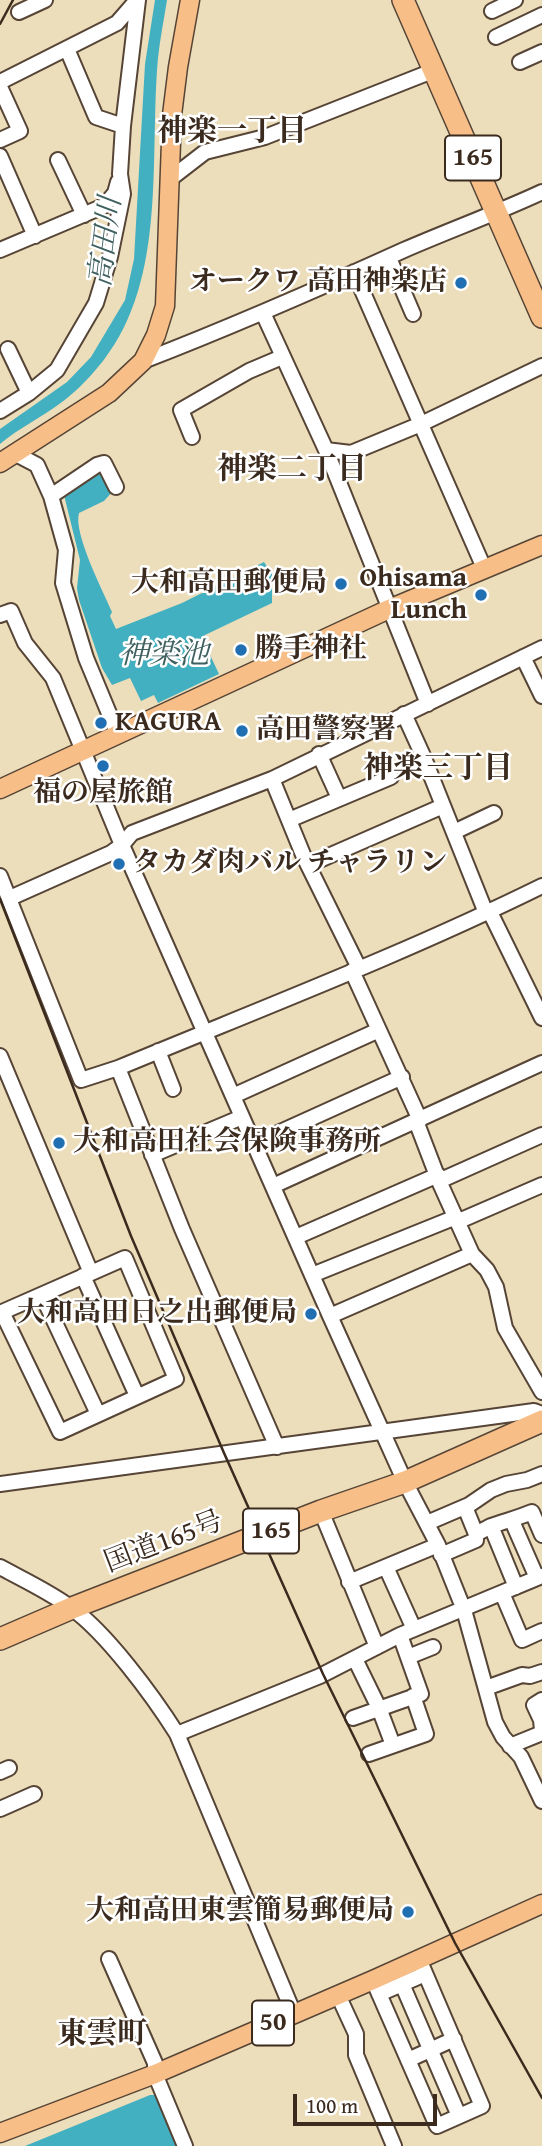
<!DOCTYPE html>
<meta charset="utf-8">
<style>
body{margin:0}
#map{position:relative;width:542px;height:2146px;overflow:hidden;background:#eddebb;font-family:"Gentium Book Plus",serif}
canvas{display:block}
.scale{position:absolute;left:293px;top:2094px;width:144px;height:32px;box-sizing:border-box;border:4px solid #3b2a1e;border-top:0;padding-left:9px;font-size:21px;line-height:24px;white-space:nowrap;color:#3b2a1e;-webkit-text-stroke:5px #fff;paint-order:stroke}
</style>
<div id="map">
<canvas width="542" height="2146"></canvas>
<div class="scale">100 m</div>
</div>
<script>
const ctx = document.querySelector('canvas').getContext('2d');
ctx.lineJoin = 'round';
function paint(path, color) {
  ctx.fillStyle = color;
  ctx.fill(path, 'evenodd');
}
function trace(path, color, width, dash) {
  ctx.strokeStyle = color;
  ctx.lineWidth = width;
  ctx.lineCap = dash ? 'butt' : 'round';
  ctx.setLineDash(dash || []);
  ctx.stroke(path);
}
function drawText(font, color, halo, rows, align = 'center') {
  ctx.font = font + ' "Gentium Book Plus","Noto Serif JP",serif';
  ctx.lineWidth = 5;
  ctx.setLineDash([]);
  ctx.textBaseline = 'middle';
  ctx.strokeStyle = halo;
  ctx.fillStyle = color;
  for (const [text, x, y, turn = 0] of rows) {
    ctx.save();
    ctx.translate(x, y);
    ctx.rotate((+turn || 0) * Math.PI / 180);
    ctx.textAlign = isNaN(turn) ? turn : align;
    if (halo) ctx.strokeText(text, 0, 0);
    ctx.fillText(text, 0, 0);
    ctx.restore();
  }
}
paint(new Path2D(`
 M 155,0 L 167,0 C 164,19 160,39 158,58 C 149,156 168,278 103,361 C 91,376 77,391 62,402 C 42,417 19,428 0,444 L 0,429 L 67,382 L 91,357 L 125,300 L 134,259 L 145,64 Z
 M 97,469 L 103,470 L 113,491 L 104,501 L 79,513 C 73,533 103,591 112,612 L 110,616 L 116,629 L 182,603 L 264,562 L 272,574 L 272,603 L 205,635 L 203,640 L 219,674 L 158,703 L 154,695 L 141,701 L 130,678 L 112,685 L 102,668 L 79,600 L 77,588 L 80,560 L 64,495 Z
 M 150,2095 L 155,2095 L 176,2146 L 25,2146 Z`), '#43b0c1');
const minor = new Path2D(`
 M 492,11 L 515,0
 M 19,12 L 45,0
 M 496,37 L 542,15
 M 67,49 L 96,117 L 123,126
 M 520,62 L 542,52
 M 0,82 L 117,23 L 137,0
 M 0,87 L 20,131 L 0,140
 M 0,156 L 35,236
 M 58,160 L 84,215
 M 170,179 L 205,152 L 265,137 L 435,70
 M 0,250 L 104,206 L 115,193 L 118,182
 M 389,258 L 413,314
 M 354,272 L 484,568
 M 263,313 L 326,450 L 428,704
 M 8,349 L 29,393
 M 143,361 C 231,327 318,289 404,250 C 450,230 497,213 542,192
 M 0,411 L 29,393 L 57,370 L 96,303 L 110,257 L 123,194 L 120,174 L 123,126 L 138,0
 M 192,437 L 181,410 L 249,371 L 282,357
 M 326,450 L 351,453 L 421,424 L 542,366
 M 16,454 L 37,465 L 51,496
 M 116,487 L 104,463 L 97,465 L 51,496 L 66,550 L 63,583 L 86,658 L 118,735
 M 0,615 L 11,611 L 25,643 L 53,678 L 122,845 L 330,1316 L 405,1482 L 438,1545 L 464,1610 L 495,1722 L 503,1737 L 521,1757 L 542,1801
 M 523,657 L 542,696
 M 404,714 L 424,758 L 486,913
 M 319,754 L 339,798
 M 272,779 L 304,857 L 359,968
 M 289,820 L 391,777
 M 454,832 L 494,813
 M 308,865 L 443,806
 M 0,876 L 81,1080 L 118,1068 C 260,1009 404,954 542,886
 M 10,898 L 111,853 L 122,845 L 132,833 L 272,779 L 542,648
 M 490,912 L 542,1018
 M 352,971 L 420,1120
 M 158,1051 L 173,1089
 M 0,1056 L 91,1273 L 0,1313
 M 118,1068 L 182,1229 L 277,1447
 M 233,1096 L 379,1030
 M 416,1121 L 439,1181 L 472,1254 L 487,1270 L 496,1287 L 505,1328 L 542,1392
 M 254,1144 L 402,1077
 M 152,1155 L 242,1117
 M 439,1181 L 542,1135
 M 273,1186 L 542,1063
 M 459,1221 L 542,1185
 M 296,1237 L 438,1175
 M 312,1275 L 456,1217
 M 83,1276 L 137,1396
 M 42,1295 L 98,1414
 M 2,1312 L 60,1432 L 176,1379 L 125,1258 L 91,1273
 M 330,1316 L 472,1254
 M 0,1484 L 534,1411 L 542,1414
 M 465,1507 L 476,1534
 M 321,1511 L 377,1647
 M 512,1521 L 537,1578
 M 427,1523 L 469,1505 L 491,1490 L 506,1484 L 527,1480 L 542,1474
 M 441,1555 L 476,1540 L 476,1534 L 491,1526
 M 0,1567 C 24,1580 48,1591 70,1607 C 106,1632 153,1696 177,1734 L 294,2014
 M 386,1567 L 414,1629
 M 349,1582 L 438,1545
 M 516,1587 L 491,1526 C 505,1521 518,1518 532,1512 L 542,1535
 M 502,1593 L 522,1640 L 542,1631
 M 408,1657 L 433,1647
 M 355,1659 L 379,1708 L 393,1745
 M 486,1688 L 522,1675 L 530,1676 L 542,1672
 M 542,1700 L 534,1705 L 541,1720 L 542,1730
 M 353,1718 L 421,1694 L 400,1635
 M 177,1734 L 320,1676 L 400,1635 L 542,1576
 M 510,1746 L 542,1733
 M 369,1754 L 426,1734 L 413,1696
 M 0,1772 L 9,1768
 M 0,1809 L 34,1794
 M 109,1959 L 155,2063 L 155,2074 L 185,2146
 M 373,1980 L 437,2126 L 482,2106 L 419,1959
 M 402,1984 L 459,2116
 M 379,1994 L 425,1974
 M 338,1995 L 356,2034 L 356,2055 L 394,2146
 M 408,2060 L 454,2039`);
const major = new Path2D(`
 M 0,463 L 109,393 L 143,361 L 156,335 L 165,306 L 172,115 L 178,67 L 190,0
 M 0,789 L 389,609 L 542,545
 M 0,2133 L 155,2074 L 373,1980 L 542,1904`);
const highway = new Path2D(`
 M 403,0 L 542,317
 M 0,1639 L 72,1608 L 321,1511 L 405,1482 L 542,1421`);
trace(minor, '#564536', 18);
trace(major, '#564536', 21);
trace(highway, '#564536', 24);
trace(minor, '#fff', 14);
trace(major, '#f7be87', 18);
trace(highway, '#f7be87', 21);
trace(new Path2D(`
 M 0,24 L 13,0
 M 0,899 L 131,1236 L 224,1453 L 323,1674 L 455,1943 L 542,2098`), '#3b2a1e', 2.5);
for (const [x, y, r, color] of [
 [461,283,7,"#1f6fb2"],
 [341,584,7,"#1f6fb2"],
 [481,595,7,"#1f6fb2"],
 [241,650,7,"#1f6fb2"],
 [101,723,7,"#1f6fb2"],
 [242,731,7,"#1f6fb2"],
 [103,766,7,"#1f6fb2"],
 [119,864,7,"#1f6fb2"],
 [59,1143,7,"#1f6fb2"],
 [311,1314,7,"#1f6fb2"],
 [408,1912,7,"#1f6fb2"]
]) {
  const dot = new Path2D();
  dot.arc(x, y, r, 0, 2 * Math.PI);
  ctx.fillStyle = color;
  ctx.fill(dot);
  trace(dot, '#fff', 2.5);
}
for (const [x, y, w] of [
 [473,158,56],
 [271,1531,56],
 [273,2023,42]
]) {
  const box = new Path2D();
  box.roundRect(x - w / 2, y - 22.5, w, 45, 5);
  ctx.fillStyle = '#fff';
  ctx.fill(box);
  trace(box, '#3b2a1e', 2);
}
drawText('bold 26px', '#3b2a1e', null, [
 ["165",473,158],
 ["165",271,1531],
 ["50",273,2023]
]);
drawText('bold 28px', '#3b2a1e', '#fff', [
 ["オークワ 高田神楽店",447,283],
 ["Ohisama",467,579],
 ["Lunch",467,611],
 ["大和高田郵便局",327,584],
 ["勝手神社",255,650,"left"],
 ["KAGURA",115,723,"left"],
 ["高田警察署",256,731,"left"],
 ["福の屋旅館",103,794,"center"],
 ["タカダ肉バル チャラリン",133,864,"left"],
 ["大和高田社会保険事務所",73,1143,"left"],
 ["大和高田日之出郵便局",297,1314],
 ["大和高田東雲簡易郵便局",394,1912]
], 'right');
drawText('28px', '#3b2a1e', '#fff', [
 ["国道165号",164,1543,-21]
]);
drawText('bold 30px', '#3b2a1e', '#fff', [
 ["神楽一丁目",232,132],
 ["神楽二丁目",292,470],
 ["神楽三丁目",438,769],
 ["東雲町",102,2035]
]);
drawText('italic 30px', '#3e605f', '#fff', [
 ["高田川",107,242,-83],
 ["神楽池",164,655]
]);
</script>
